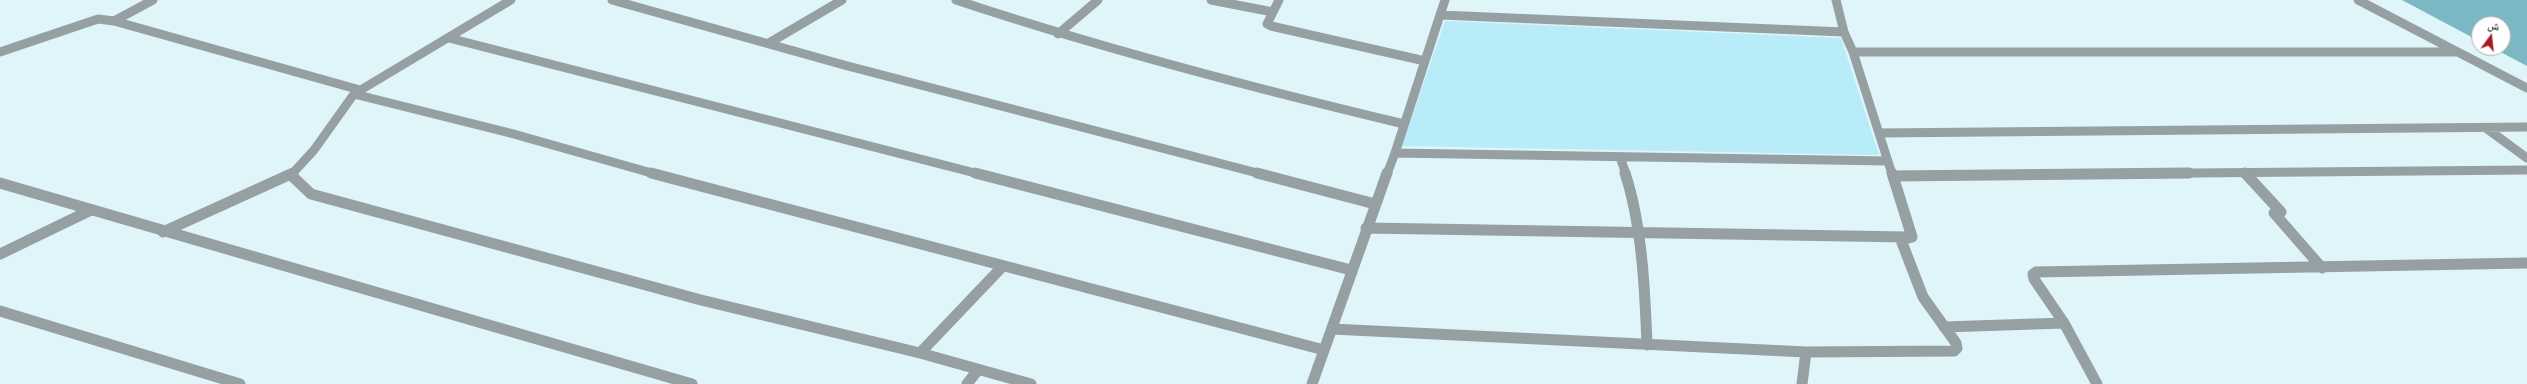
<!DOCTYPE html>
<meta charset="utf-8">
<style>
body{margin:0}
#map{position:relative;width:2527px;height:384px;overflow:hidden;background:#dff5fa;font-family:"PT Sans","Noto Naskh Arabic",sans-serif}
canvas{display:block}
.north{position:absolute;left:2471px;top:16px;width:40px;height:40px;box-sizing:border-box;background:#fff;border:1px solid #abafb0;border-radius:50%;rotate:15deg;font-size:11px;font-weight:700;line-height:16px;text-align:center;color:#2e3739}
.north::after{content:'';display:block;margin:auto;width:14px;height:18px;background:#ab1720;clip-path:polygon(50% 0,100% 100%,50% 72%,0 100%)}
</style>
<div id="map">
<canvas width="2527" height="384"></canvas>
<div class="north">ش</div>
</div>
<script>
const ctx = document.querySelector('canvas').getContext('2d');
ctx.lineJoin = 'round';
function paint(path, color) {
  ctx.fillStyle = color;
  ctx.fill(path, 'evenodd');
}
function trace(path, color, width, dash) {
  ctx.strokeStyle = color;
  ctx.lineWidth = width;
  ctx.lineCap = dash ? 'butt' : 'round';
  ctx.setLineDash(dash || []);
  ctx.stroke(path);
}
paint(new Path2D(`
 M 1445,21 L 1841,38 L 1879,155 L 1402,146 Z`), '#b8ecf8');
paint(new Path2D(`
 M 2402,0 L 2527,0 L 2527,66 L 2493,48 L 2503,48 L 2503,24 L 2479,24 L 2479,41 Z`), '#7cb7c4');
trace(new Path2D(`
 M 153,0 L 114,21 L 360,90
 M 612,0 L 844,65 L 1261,174
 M 956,0 C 1103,49 1253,88 1404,124
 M 1211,0 L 1273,12
 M 1279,0 L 1267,24 L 1271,26 L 1425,61
 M 1836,0 L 1844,32 L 1853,52 L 1892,174
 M 2358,0 L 2527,88
 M 1440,15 L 1445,0
 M 1844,32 L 1440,15 L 1395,153 L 1888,161
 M 1058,34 L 1098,0
 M 449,38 L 979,174
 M 769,43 L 842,0
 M 0,52 L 98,19 L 114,21
 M 1853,52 L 2456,52
 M 354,94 L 510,133 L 655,174
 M 2486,128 L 2527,158
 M 1879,133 L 2527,127
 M 1620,157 L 1626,174
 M 2245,173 L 2246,174
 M 292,174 L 314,150 L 354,94 L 511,0
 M 1387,174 L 1395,153
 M 2084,174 L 2527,170`), '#969fa2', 9);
trace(new Path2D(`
 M 651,173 L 1324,350
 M 975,173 L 1351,270
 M 1257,173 L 1375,204
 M 1625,173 C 1642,224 1645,291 1647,345
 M 2245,173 L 2281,212 L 2274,213 L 2322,268
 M 291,175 L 311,194 L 701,300 L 920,353 L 1031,384
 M 1893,176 L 2189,173
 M 0,183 L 692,384
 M 1366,228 L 1907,237
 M 163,232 L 293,173
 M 0,254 L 91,210
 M 0,311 L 240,384
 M 1944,327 L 2064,323
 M 1332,329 L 1806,352 L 1954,351 L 1957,348 L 1956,343 L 1923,297 L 1901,240 L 1912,237 L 1892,173
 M 920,353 L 1002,267
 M 967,384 L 978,370
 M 1312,384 L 1387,173
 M 1802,384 L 1806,352
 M 2097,384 L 2064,323 L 2034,279 L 2033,274 L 2036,272 L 2527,263`), '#969fa2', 11);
</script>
